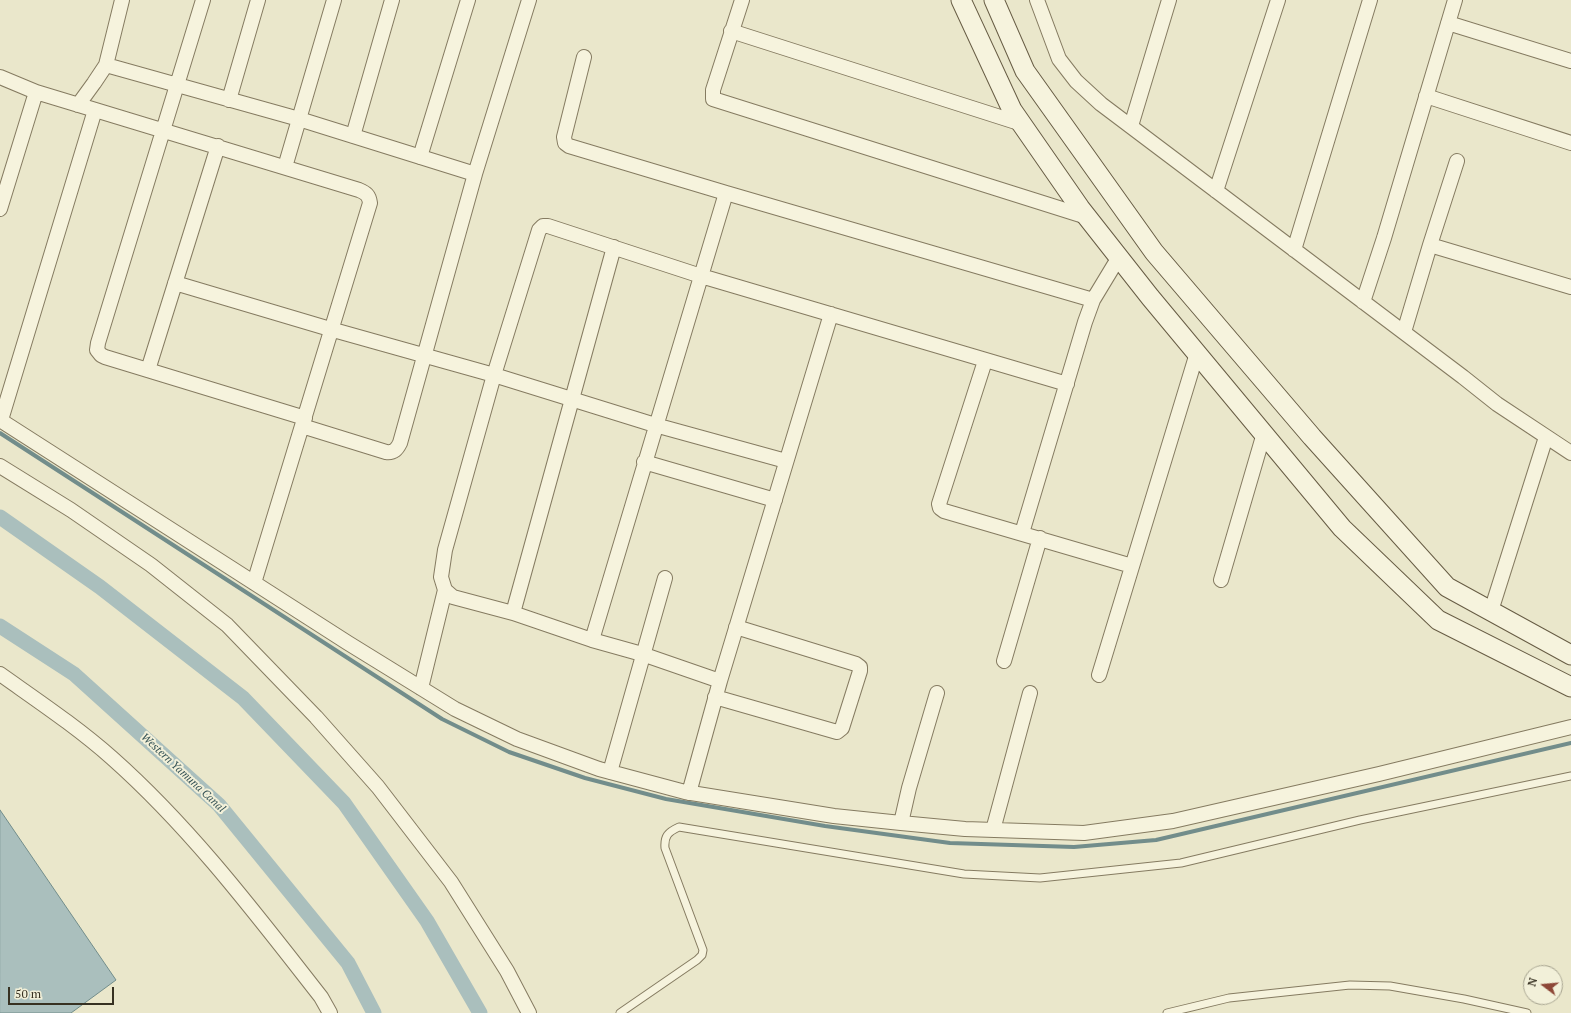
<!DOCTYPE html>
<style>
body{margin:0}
#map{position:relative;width:1571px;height:1013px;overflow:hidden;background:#eae7cb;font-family:"PT Serif",serif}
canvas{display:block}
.north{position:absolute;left:1523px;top:965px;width:40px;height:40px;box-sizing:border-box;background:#f2f0d9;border:1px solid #a7a490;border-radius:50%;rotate:286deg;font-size:11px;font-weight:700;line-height:16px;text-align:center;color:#373122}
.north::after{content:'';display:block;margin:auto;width:14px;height:18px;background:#8d4737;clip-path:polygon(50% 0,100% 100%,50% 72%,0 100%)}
.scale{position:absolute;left:8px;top:987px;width:106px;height:18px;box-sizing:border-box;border:2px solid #373122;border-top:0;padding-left:5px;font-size:12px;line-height:14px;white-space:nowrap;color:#373122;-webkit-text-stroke:3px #f2f0d9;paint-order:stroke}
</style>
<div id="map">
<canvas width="1571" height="1013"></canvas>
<div class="north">N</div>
<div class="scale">50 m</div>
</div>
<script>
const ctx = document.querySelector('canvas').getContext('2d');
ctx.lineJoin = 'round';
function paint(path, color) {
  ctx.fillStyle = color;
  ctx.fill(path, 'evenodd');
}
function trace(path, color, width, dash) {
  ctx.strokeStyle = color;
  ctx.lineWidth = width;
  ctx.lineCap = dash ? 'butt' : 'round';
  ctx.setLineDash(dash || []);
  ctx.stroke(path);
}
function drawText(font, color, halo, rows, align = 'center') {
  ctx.font = font + ' "PT Serif",serif';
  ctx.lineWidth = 4;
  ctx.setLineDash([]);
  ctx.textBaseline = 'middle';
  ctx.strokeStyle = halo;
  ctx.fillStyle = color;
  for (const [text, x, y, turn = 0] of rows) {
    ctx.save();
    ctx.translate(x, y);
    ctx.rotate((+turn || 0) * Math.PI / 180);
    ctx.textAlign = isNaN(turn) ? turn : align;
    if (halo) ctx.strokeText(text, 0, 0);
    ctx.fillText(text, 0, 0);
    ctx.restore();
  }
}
const water = new Path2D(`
 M 0,810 L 116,980 L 71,1013 L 0,1013 Z`);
paint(water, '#aabfbd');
trace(water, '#728d8b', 1);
trace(new Path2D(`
 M 0,433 L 442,719 L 509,752 L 585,778 L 666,799 L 825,826 L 950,843 L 1074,847 L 1156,840 L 1571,743`), '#728d8b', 4);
trace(new Path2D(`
 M 0,517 L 100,587 L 243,698 L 344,803 L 427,921 L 480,1013
 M 0,626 L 74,674 L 219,805 L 348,963 L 374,1013`), '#aabfbd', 15);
const lane = new Path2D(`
 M 620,1013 L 697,960 L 702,955 L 703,950 L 665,848 C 664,836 668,832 679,827 L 964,874 L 1040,878 L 1181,863 L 1360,820 L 1571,776
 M 1167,1013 L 1229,998 L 1350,985 L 1390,986 L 1464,999 L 1527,1013`);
const street = new Path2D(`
 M 203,0 L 98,343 L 97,350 L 101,355 L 105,357 L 305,418
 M 742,0 L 713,90 L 713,99 L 1087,217
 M 1037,0 L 1059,59 L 1076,81 L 1101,104 L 1463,377 L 1497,404 L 1571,453
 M 1448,23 L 1571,61
 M 731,31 L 1022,124
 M 584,57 L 564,137 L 565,143 L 569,146 L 726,193 L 1093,300
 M 106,65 L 299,119 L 475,174
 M 0,77 L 36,92 L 359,190 C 366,193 369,195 370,203 L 254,583
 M 1426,96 L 1571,143
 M 229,100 L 258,0
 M 78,105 L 94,83 L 106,65 L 122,0
 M 1131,126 L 1169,0
 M 353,136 L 392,0
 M 420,157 L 468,0
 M 285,167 L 334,0
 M 1216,191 L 1278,0
 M 0,209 L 36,92
 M 1430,245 L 1571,287
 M 1294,250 L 1370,0
 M 175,283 L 330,329 L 494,375 L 655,425 L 786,461
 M 1363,302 L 1384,238 L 1455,0
 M 1404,332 L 1430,245 L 1457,161
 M 985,361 L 939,504 L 940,508 L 944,511 L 1132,566
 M 148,370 L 218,146
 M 0,420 L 348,643 L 455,709 L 517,739 L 599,769 L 685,792 L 834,816 L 901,823 L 965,829 L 1084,833 L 1173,821 L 1379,774 L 1571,727
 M 1,420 L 95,110
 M 302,426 L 386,452 C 394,453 397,449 400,443 L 475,174 L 529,0
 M 644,462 L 775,500
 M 0,466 L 71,510 L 151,565 L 227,625 L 316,717 L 378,787 L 451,882 L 507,971 L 529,1013
 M 1022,533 L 1085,322 L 1093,300 L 1119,257
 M 1221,580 L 1264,433
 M 1491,611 L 1546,437
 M 513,613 L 614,247
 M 592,640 L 726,193
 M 1004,661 L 1040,538
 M 0,674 C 38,701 77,727 112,758 C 191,828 256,914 321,997 L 330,1013
 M 1099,675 L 1197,353
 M 720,681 L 642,654 L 592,640 L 513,613 L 453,597 L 445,590 L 441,577 L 445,550 L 494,375 L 539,230 L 543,226 L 548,226 L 701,276 L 1067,384
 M 421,688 L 445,590
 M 715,697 L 837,732 L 842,728 L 860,671 L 860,667 L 856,664 L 736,627
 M 610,772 L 665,578
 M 689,793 L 720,681 L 831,314
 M 901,823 L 909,788 L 937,693
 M 993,830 L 1030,693`);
const secondary = new Path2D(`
 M 961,0 L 1012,110 L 1080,208 L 1150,297 L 1342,528 L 1438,620 L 1571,687
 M 994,0 L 1025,71 L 1154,252 L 1312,437 L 1447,587 L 1571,655`);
trace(lane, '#857b61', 9);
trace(street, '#857b61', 16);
trace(secondary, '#675c44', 21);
trace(lane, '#f6f3dd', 7);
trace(street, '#f6f3dd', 14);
trace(secondary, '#f6f3dd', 19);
drawText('italic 11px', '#335155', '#f2f0d9', [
 ["Western Yamuna Canal",183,773,43]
]);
</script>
